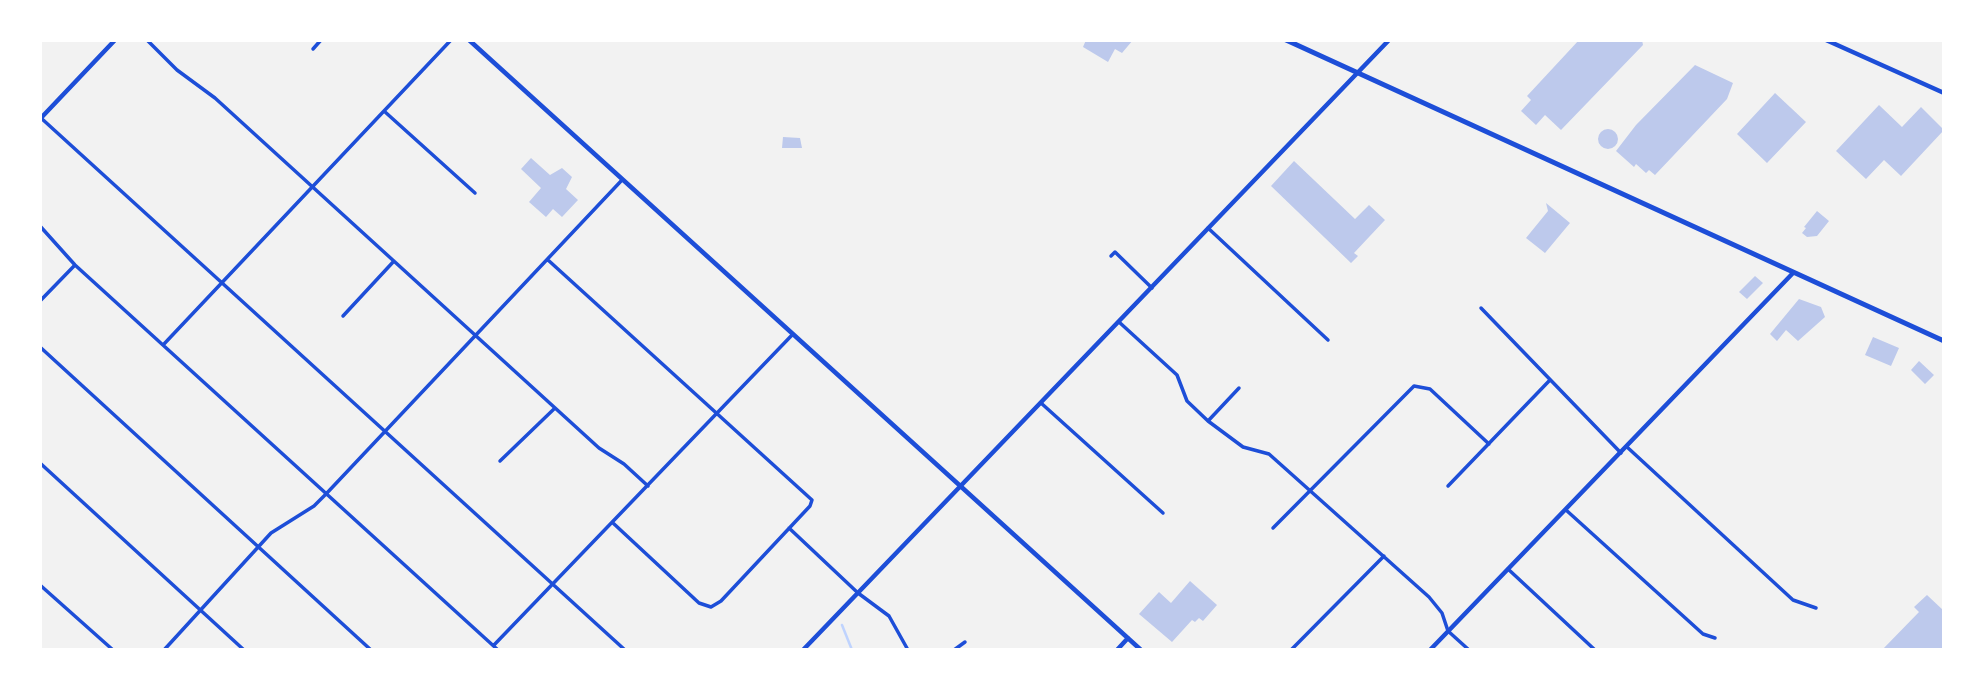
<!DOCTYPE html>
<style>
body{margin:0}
#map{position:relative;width:1984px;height:690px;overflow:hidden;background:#f2f2f2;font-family:Ubuntu,sans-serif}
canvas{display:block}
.frame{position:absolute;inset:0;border:42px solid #fff;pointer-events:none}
</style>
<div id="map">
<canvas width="1984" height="690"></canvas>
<div class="frame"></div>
</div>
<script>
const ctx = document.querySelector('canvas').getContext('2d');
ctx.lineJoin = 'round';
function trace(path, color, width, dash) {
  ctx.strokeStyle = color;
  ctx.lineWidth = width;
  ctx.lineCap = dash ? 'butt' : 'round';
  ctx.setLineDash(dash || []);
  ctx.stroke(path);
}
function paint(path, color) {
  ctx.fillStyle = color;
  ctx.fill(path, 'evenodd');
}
trace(new Path2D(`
 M 842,625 L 852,650`), '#bfd3fe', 2.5);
paint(new Path2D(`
 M 1086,40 L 1133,40 L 1122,53 L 1115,49 L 1108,62 L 1083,47 Z
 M 1579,40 L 1642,40 L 1643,45 L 1561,130 L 1545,115 L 1536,125 L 1521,111 L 1531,100 L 1527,96 Z
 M 1695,65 L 1733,83 L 1727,99 L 1655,175 L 1649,170 L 1646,173 L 1636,164 L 1634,167 L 1616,151 L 1636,125 Z
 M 1775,93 L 1806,122 L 1767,163 L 1737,134 Z
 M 1879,105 L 1902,127 L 1921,107 L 1944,130 L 1901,176 L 1884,160 L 1866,179 L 1836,151 Z
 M1598 139a10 10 0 1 1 20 0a10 10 0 1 1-20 0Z
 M 783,137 L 800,138 L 802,148 L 782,148 Z
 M 531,158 L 550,175 L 562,168 L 572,177 L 566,189 L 578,200 L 562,217 L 553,209 L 546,217 L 529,202 L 541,188 L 521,169 Z
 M 1294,161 L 1355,219 L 1369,205 L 1385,220 L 1354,253 L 1358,256 L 1351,263 L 1271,186 Z
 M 1546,203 L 1570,223 L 1545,253 L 1526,238 L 1548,211 Z
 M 1817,211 L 1829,221 L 1817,236 L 1807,237 L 1802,233 L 1806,228 L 1804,227 Z
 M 1755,276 L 1763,283 L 1747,299 L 1739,292 Z
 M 1799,299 L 1821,307 L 1825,317 L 1798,341 L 1786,330 L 1777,341 L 1770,334 Z
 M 1873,337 L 1899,348 L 1891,366 L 1865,355 Z
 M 1919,361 L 1934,375 L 1925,384 L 1911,370 Z
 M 1190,581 L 1217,605 L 1203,621 L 1199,618 L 1195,622 L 1192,620 L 1172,642 L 1139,614 L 1159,592 L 1171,603 Z
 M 1927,595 L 1944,611 L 1944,650 L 1882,650 L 1919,612 L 1914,607 Z`), '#bdc9ec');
trace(new Path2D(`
 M 147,40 L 177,70 L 215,98 L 599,448 L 624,464 L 648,486
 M 313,49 L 321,40
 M 384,111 L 475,193
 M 41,118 L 625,650
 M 40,226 L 75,265 L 498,650
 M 1208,228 L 1328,340
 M 1111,256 L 1115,252 L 1152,288
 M 548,260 L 812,500 L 810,506 L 721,601 L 711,607 L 699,603 L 613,523
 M 40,301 L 75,265
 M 1481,308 L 1621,453
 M 343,316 L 394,261
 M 1119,322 L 1177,375 L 1187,401 L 1208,421 L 1243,447 L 1269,454 L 1429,597 L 1442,613 L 1448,631 L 1469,650
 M 164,344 L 451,40
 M 40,347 L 371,650
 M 1041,403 L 1163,513
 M 1208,421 L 1239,388
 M 1627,447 L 1793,600 L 1816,608
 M 500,461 L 555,408
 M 40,463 L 244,650
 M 1448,486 L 1549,381
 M 1566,510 L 1703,634 L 1715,638
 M 789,528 L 858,593 L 889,616 L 908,650
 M 1273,528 L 1414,386 L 1430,389 L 1489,444
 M 1508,569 L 1595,650
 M 40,585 L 113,650
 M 494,645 L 793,334
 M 164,650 L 271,533 L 314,506 L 326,494 L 622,180
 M 954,650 L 965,642
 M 1291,650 L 1384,556`), '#1d4ed8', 3.5);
trace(new Path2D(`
 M 469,40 L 1141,650
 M 1826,40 L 1944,93
 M 803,650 L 1389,40
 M 1117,650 L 1128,638
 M 1430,650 L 1793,273`), '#1d4ed8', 4.5);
trace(new Path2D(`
 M 40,119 L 115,40`), '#1d4ed8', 4.5);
trace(new Path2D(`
 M 1286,40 L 1944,341`), '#1d4ed8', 5);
</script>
